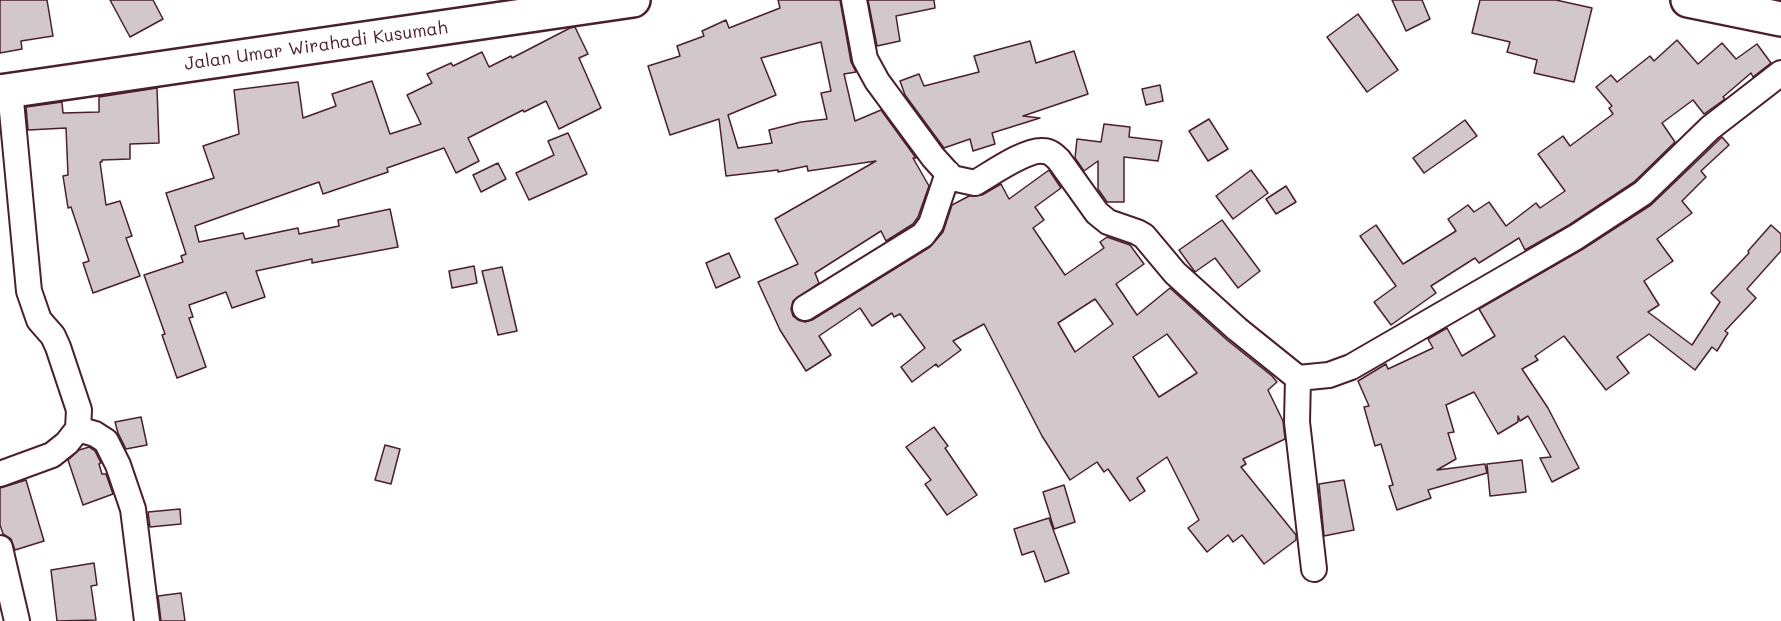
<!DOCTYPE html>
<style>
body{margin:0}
canvas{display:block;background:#fff}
</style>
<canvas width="1781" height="621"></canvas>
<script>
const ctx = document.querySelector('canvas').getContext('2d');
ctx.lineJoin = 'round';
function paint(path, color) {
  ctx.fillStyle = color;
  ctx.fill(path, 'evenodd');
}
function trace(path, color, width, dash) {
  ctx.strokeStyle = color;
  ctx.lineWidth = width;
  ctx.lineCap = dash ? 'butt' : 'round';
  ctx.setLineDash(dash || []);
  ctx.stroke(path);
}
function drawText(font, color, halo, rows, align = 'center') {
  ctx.font = font + ' Mali,sans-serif';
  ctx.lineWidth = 4.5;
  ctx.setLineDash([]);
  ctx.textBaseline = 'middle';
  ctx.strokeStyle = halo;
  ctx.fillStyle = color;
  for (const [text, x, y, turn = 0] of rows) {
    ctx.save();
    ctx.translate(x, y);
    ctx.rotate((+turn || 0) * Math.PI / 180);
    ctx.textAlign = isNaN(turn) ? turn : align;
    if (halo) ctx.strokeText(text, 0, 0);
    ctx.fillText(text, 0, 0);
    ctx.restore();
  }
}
const building = new Path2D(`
 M 0,0 L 47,0 L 53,36 L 21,41 L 22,49 L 0,53 Z
 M 110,0 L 153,0 L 163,19 L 130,37 Z
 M 778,0 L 840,0 L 851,62 L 856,72 L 844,74 L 855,121 L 881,110 L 916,158 L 913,158 L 929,186 L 918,217 L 913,224 L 886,241 L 881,231 L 815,273 L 819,283 L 793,301 L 791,309 L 793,316 L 798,320 L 805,322 L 812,320 L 930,247 L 943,232 L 952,205 L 969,196 L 982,195 L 1001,184 L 1009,199 L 1049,170 L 1061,188 L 1035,207 L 1044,220 L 1033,228 L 1065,275 L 1104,248 L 1100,242 L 1107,237 L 1130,245 L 1144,264 L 1116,284 L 1137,315 L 1170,288 L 1227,340 L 1272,376 L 1277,382 L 1268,390 L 1283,421 L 1285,439 L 1243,459 L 1246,464 L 1241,467 L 1296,535 L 1296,540 L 1264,564 L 1242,535 L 1233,542 L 1228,535 L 1207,552 L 1188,528 L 1199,520 L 1167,457 L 1137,478 L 1145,491 L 1130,501 L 1108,469 L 1104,472 L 1097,462 L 1070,480 L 1042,436 L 984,324 L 953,341 L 961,350 L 938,367 L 936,364 L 912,382 L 901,367 L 925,348 L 900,314 L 894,317 L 892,313 L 872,326 L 860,308 L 819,336 L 831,355 L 806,371 L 780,330 L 758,282 L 798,264 L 775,219 L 876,161 L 808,171 L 807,166 L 778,172 L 778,170 L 726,176 L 719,119 L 670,135 L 648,66 L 680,56 L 677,46 L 704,36 L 702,31 L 726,20 L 729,28 L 780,8 ZM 821,42 L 831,91 L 821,93 L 827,119 L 801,122 L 769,130 L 772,143 L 738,148 L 728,115 L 776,95 L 761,58 ZM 1095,299 L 1113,324 L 1075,352 L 1058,323 ZM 1167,334 L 1197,373 L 1159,397 L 1133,357 Z
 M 868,0 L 934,0 L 935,8 L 896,16 L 900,41 L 877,46 Z
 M 1392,0 L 1422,0 L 1430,19 L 1406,31 Z
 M 1480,0 L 1556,0 L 1592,8 L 1574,82 L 1534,73 L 1537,60 L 1507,52 L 1510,42 L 1472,33 Z
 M 1358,14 L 1398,70 L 1367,92 L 1327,37 Z
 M 575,27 L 588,54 L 579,58 L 601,108 L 559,129 L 546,101 L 524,112 L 523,110 L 468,138 L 479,161 L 456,173 L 444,148 L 387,168 L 388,172 L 323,194 L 319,182 L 195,226 L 199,242 L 243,233 L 245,239 L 298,228 L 299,234 L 339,226 L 338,220 L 390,209 L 398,247 L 312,263 L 312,259 L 256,271 L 265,297 L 232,308 L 226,292 L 189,305 L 193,317 L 189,318 L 206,367 L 177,378 L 162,335 L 165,334 L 144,275 L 183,262 L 181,256 L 186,254 L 166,193 L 214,178 L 203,146 L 239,134 L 234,90 L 298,82 L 303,118 L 336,106 L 332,94 L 372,81 L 390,134 L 421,124 L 407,95 L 432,83 L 427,74 L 451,63 L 453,66 L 482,52 L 489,67 L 511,56 L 512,58 L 570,28 Z
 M 1677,40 L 1698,64 L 1722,43 L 1736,59 L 1757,44 L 1771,63 L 1753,77 L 1751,73 L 1723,97 L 1725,99 L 1704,114 L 1693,100 L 1662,123 L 1675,142 L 1634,182 L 1569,225 L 1525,250 L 1519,238 L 1479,263 L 1475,258 L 1431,286 L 1436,293 L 1391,325 L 1374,302 L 1396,286 L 1360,236 L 1376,225 L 1403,264 L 1456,231 L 1448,219 L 1468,205 L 1474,212 L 1489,202 L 1506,226 L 1536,203 L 1540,208 L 1565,191 L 1538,154 L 1563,136 L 1570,146 L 1613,114 L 1609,108 L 1612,106 L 1596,87 L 1611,75 L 1617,82 L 1650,56 L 1654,61 Z
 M 1030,41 L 1036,63 L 1074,51 L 1088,94 L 1023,116 L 1040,118 L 992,133 L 995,144 L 973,151 L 970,139 L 944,148 L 905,95 L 900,81 L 919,74 L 924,86 L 979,72 L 974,56 Z
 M 1160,85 L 1163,101 L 1146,105 L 1142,89 Z
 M 157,88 L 159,143 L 130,144 L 130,159 L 102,160 L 102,162 L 100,162 L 106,205 L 120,201 L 132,236 L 126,238 L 140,276 L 93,293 L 83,263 L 89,261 L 71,207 L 68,208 L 63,176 L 68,175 L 66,128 L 28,130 L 26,107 L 62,102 L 63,113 L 99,112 L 99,97 Z
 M 1209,119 L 1228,149 L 1208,161 L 1189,131 Z
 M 1465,120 L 1477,136 L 1424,173 L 1413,158 Z
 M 1104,124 L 1130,127 L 1129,137 L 1162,141 L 1158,161 L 1124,157 L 1124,202 L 1107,202 L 1098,189 L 1098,161 L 1084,171 L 1075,158 L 1077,139 L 1101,142 Z
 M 568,133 L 587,174 L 529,200 L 516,173 L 554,155 L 548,141 Z
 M 1722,137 L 1729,145 L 1701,171 L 1706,177 L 1682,201 L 1692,213 L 1657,239 L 1673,261 L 1644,281 L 1659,305 L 1648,312 L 1692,345 L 1720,302 L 1711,293 L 1749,253 L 1748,251 L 1771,225 L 1781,234 L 1781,251 L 1747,289 L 1756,298 L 1725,331 L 1728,333 L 1717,351 L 1712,347 L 1695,370 L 1649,334 L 1617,357 L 1629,373 L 1606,390 L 1564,336 L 1535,356 L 1538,360 L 1522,369 L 1548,408 L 1579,468 L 1552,482 L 1540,458 L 1551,457 L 1528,416 L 1520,421 L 1518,416 L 1518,422 L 1498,434 L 1474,392 L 1446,405 L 1454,432 L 1448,433 L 1456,459 L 1437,470 L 1485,464 L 1487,473 L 1428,490 L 1431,498 L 1397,510 L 1389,486 L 1393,485 L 1381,444 L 1375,446 L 1364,407 L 1369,406 L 1358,381 L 1386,364 L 1388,369 L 1433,348 L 1428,339 L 1447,328 L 1462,356 L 1495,336 L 1479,309 L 1583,249 L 1651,205 Z
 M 498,163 L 506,179 L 481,192 L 473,175 Z
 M 1251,170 L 1268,193 L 1233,219 L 1216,196 Z
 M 1286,186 L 1296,202 L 1276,214 L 1266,199 Z
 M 1222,220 L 1260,271 L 1238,288 L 1215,258 L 1195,272 L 1179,250 Z
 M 729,253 L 740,277 L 716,288 L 706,263 Z
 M 474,266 L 477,283 L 452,288 L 449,271 Z
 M 502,267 L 517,331 L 498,335 L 482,271 Z
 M 141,417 L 147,445 L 126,449 L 118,433 L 115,422 Z
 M 934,427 L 948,446 L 945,448 L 977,495 L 947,515 L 925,484 L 931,480 L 906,447 Z
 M 385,445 L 400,449 L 391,484 L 375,480 Z
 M 89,447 L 95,451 L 101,463 L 99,464 L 102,474 L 106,474 L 113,494 L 83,505 L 68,460 L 79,450 Z
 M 1522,460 L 1526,492 L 1490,496 L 1487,464 Z
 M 26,480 L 44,541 L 15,550 L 11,539 L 3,534 L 0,525 L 0,488 Z
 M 1344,480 L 1354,530 L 1324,536 L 1319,484 Z
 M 1064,485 L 1075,522 L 1054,529 L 1043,492 Z
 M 180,509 L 181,524 L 150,527 L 148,512 Z
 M 1049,518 L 1069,573 L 1045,582 L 1034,551 L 1022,555 L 1014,529 Z
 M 94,563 L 97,585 L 91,586 L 96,620 L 57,621 L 51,570 Z
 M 181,593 L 185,621 L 161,621 L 158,596 Z`);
paint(building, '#d2c7cb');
trace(building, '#4a1f2b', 1.5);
const minor = new Path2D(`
 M 854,0 L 865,59 L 877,81 L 933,157 L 952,178 L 975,183 C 991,174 1026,149 1043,151 C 1050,151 1055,156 1059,160 L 1097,213 L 1108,222 L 1137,232 L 1144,236 L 1175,273 L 1237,329 L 1298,378 L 1329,375 L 1351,367 L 1576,237 L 1643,193 L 1710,128 L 1781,73
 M 805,308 L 923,235 L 931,224 L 948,173
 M 1298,378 L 1297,422 L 1314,569
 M 78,429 L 95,434 L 106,441 L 118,465 L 133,509 L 147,621
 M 0,474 L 52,455 L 67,443 L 78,429 L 79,410 L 58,347 L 53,336 L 39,320 L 29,291 L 10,90
 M 0,548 L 17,621`);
const primary = new Path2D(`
 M 1688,0 L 1781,19
 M 0,92 L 633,0`);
trace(minor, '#4a1f2b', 28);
trace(primary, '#4a1f2b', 38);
trace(minor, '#fff', 24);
trace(primary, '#fff', 33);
drawText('18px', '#4a1f2b', '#fff', [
 ["Jalan Umar Wirahadi Kusumah",316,46,-8]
]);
</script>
